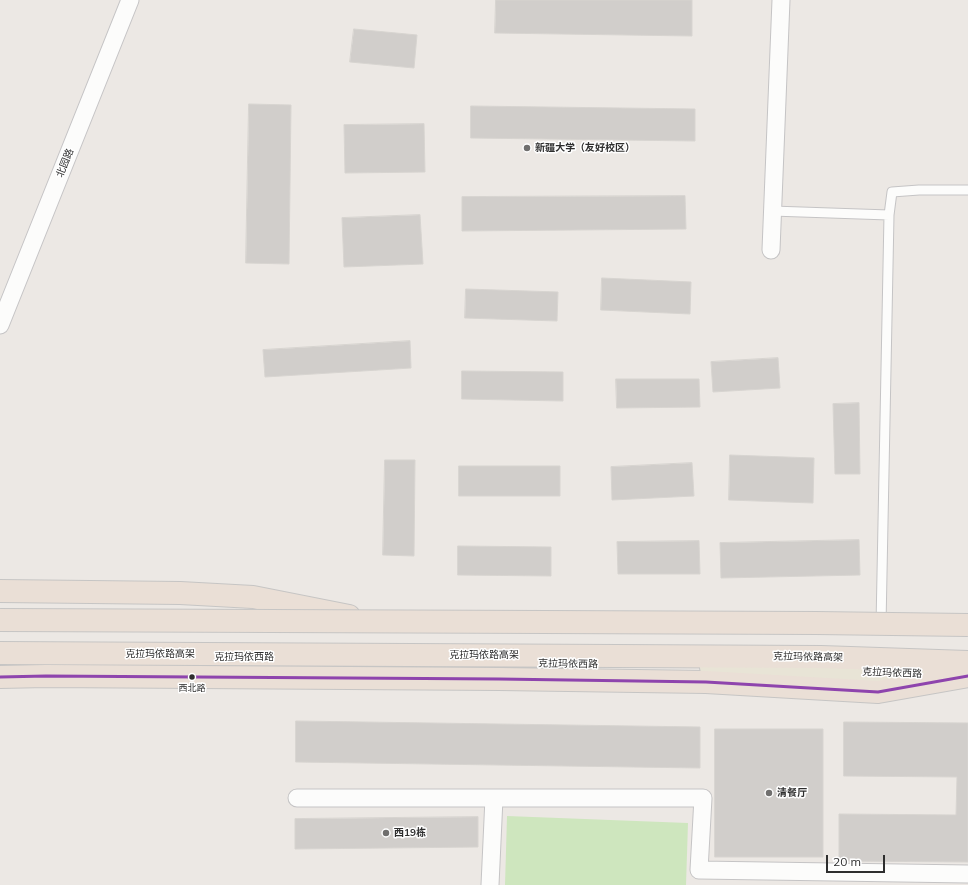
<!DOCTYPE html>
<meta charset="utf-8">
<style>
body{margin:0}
#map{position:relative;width:968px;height:885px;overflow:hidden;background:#ece8e4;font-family:Mulish,sans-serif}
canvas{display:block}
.scale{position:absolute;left:826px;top:855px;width:59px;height:18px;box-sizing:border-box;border:2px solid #2e2e2e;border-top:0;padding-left:5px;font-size:12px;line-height:14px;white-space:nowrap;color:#2e2e2e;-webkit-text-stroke:3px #fff;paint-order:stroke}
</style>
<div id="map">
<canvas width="968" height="885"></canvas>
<div class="scale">20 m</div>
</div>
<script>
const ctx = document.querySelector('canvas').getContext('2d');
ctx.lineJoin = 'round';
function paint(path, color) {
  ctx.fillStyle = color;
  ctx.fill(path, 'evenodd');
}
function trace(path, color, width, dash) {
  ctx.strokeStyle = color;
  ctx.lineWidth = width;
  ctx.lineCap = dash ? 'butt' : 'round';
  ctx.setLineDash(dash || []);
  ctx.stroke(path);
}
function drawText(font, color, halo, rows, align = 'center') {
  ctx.font = font + ' Mulish,"Noto Sans SC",sans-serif';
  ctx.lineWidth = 3;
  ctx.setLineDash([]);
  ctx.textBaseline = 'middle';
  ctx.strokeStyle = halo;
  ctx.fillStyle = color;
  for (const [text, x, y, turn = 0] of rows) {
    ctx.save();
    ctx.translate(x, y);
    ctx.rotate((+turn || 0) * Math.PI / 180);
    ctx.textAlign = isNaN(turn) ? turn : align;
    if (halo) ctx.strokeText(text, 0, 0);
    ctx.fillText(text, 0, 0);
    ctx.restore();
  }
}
paint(new Path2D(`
 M 507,816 L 688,823 L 686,885 L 505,885 Z`), '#cee6be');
const building = new Path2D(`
 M 496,0 L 692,0 L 692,36 L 495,33 Z
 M 354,29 L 417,35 L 414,68 L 350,62 Z
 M 249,104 L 291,105 L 289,264 L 246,263 Z
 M 471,106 L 695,109 L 695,141 L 471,138 Z
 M 424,124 L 425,172 L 345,173 L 344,125 Z
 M 685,196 L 686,229 L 462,231 L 462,197 Z
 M 420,215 L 423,264 L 344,267 L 342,218 Z
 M 602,278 L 691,282 L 690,314 L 601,310 Z
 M 466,289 L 558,292 L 557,321 L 465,318 Z
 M 410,341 L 411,368 L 265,377 L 263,350 Z
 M 778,358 L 780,388 L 713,392 L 711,362 Z
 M 462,371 L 563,372 L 563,401 L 462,399 Z
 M 616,379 L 699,379 L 700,407 L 617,408 Z
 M 859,403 L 860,474 L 835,474 L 833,404 Z
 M 730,455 L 814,458 L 813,503 L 729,500 Z
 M 385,460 L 415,460 L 414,556 L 383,555 Z
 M 692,463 L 694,496 L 612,500 L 611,467 Z
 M 459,466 L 560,466 L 560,496 L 459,496 Z
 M 859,540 L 860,575 L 721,578 L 720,543 Z
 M 699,541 L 700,574 L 618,574 L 617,542 Z
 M 458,546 L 551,547 L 551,576 L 458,575 Z
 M 296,721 L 700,727 L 700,768 L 296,762 Z
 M 844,722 L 968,723 L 968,862 L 839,861 L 839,814 L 956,815 L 957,777 L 844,776 Z
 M 715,729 L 823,729 L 823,857 L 715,857 Z
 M 478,817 L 478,847 L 295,849 L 295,819 Z`);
paint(building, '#d1cecb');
trace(building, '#d7d4d0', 1);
const lane = new Path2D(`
 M 772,211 L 889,215 L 892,192 L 919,190 L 968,190
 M 881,625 L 889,215`);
const street = new Path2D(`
 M 771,250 L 781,0
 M 0,325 L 130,0
 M 297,798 L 703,798 L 699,870 L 968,874
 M 490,885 L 494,798`);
const primary = new Path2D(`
 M 711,667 L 949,674`);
const highway = new Path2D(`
 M 0,591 L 180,593 L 253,597 L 349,616
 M 0,653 L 821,657 L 968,662
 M 0,677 L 46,676 L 499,679 L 706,682 L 878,692 L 968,676`);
trace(lane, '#c5c4c5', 11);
trace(street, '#c5c4c5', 19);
trace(primary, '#c6c5c4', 24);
trace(highway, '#c6c5c4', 24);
trace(lane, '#fcfcfb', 9);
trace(street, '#fcfcfb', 17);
trace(primary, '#e8e4d6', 22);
trace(highway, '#eadfd6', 22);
const highwayBridge = new Path2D(`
 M 0,620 L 816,623 L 968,625`);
trace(highwayBridge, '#c6c5c4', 24, []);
trace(highwayBridge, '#eadfd6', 22);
trace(new Path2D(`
 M 0,677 L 46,676 L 499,679 L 706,682 L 878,692 L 968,676`), '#8e44ad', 3);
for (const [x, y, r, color] of [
 [527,148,4,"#706f6e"],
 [192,677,3.5,"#2e2e2e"],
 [769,793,4,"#706f6e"],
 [386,833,4,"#706f6e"]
]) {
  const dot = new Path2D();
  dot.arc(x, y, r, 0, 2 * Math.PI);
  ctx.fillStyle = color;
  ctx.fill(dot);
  trace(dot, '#fff', 1.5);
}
drawText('9px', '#2e2e2e', '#fff', [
 ["西北路",192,688]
]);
drawText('bold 10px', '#2e2e2e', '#fff', [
 ["新疆大学（友好校区）",535,148],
 ["清餐厅",777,793],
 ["西19栋",394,833]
], 'left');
drawText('10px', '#2e2e2e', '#fff', [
 ["北园路",65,163,-68],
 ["克拉玛依路高架",160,654],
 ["克拉玛依路高架",484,655],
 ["克拉玛依西路",244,657],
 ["克拉玛依路高架",808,657,1],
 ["克拉玛依西路",568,664,1],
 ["克拉玛依西路",892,673,2]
]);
</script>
